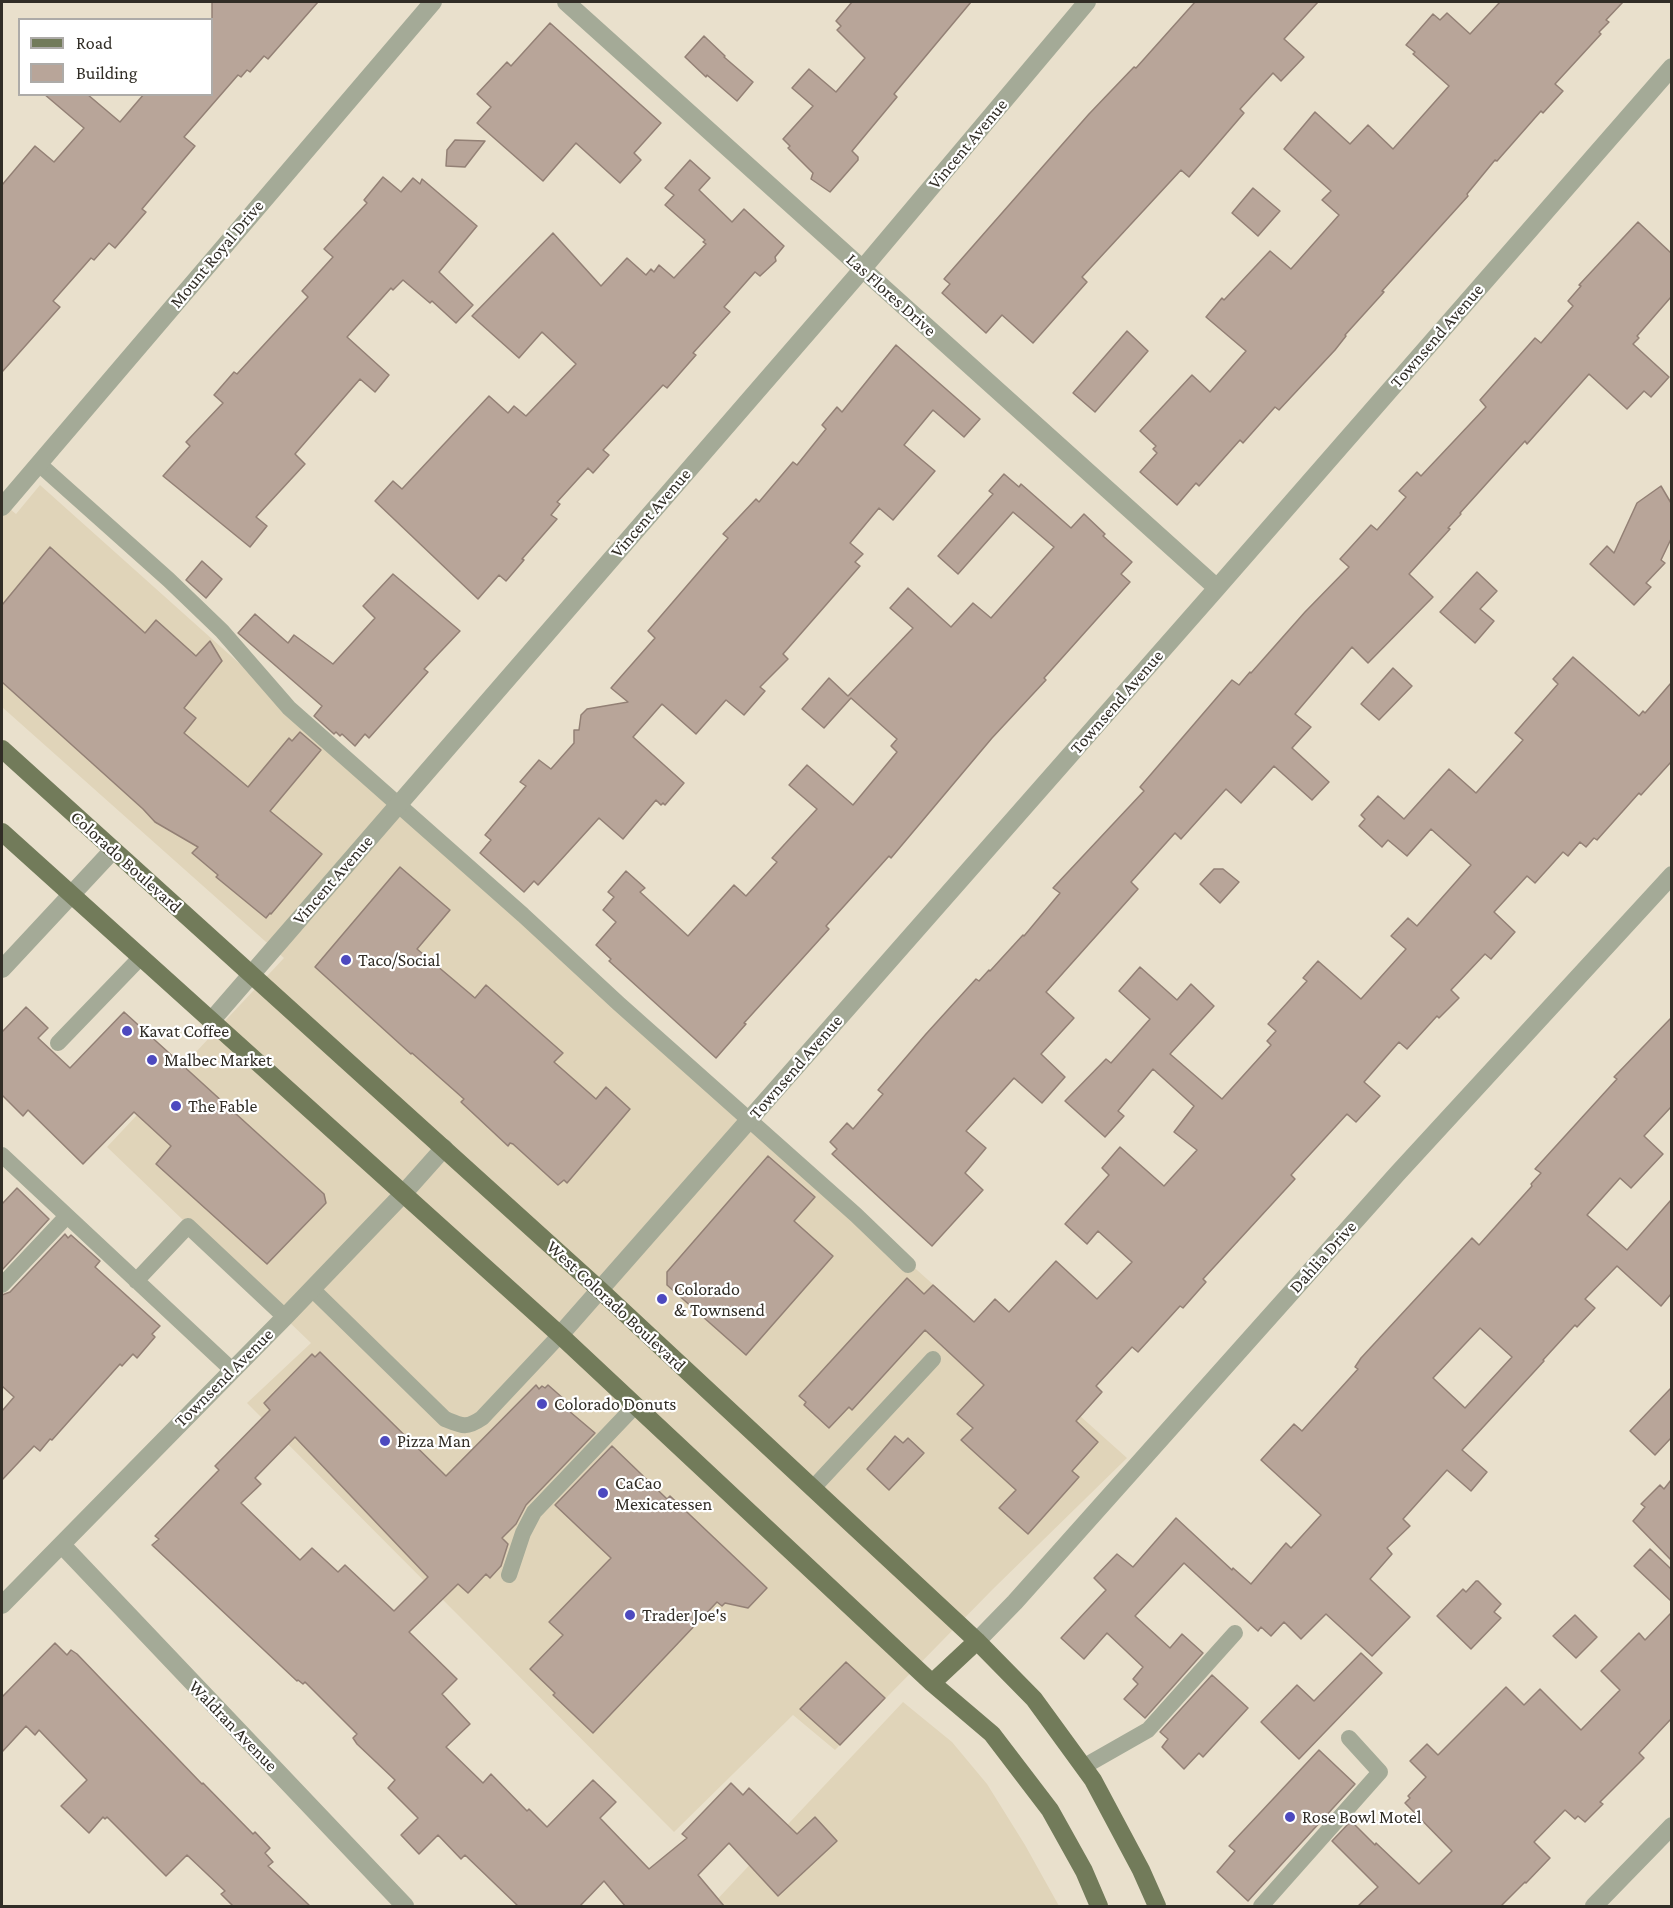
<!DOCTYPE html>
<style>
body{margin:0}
#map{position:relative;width:1673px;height:1908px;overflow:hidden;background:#e9e0cc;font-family:"Crimson Pro",serif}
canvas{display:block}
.frame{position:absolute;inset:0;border:3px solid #312d26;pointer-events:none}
.legend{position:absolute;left:18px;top:18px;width:195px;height:78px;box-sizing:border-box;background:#fff;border:2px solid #adaba8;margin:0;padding:8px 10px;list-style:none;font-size:18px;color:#312d26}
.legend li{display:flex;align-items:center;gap:12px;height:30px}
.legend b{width:30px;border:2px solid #adaba8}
</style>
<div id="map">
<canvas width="1673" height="1908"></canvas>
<div class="frame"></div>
<ul class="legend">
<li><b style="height:8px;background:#727b5a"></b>Road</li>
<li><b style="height:16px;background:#b8a599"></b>Building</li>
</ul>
</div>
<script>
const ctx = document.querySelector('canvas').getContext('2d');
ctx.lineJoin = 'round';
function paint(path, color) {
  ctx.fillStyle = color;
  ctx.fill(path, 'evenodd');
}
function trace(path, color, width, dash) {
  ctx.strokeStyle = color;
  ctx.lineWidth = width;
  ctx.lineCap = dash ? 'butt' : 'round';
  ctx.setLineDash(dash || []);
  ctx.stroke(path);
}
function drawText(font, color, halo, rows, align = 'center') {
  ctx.font = font + ' "Crimson Pro",serif';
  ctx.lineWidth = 4.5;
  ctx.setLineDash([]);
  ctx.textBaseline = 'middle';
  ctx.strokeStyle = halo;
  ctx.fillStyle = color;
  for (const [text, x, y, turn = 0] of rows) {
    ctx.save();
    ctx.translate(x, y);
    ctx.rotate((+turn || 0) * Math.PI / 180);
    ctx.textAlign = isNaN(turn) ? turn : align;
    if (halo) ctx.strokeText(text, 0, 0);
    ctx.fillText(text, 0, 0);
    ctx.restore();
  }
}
paint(new Path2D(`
 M 40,485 L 1127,1458 L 993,1589 L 835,1750 L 793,1715 L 674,1832 L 247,1403 L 311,1343 L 107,1147 L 284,958 L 2,707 L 2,502 L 16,514 Z
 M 903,1702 L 952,1742 L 987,1784 L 1025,1845 L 1059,1906 L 711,1906 Z`), '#e0d4b9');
const building = new Path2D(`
 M 212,2 L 318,2 L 268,59 L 264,56 L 250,72 L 247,70 L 241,77 L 238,75 L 184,137 L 195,146 L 142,209 L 146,212 L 115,248 L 109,243 L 94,260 L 91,258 L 53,301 L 60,307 L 2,372 L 2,185 L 35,146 L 54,162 L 84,128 L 44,94 L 87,94 L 120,122 L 144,94 L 212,94 Z
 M 852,2 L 971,2 L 894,94 L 897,97 L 852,151 L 858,157 L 858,160 L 830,192 L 811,179 L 813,173 L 788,148 L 790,146 L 783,139 L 813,106 L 792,88 L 809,69 L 836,92 L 865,58 L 837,30 L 841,26 L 836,21 Z
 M 1195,2 L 1318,2 L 1284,39 L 1304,57 L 1281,81 L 1273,73 L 1240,109 L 1244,113 L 1189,177 L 1181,170 L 1082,277 L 1087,282 L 1033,343 L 1002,315 L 986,333 L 942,293 L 950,284 L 944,279 L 1089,114 L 1134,67 L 1136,68 Z
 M 1500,2 L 1623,2 L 1606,20 L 1609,22 L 1599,32 L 1601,34 L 1555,84 L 1563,91 L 1543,113 L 1541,111 L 1497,161 L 1495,160 L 1467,194 L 1468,196 L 1382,291 L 1384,292 L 1345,335 L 1346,336 L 1335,350 L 1279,410 L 1275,407 L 1243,443 L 1240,440 L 1199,486 L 1196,483 L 1177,505 L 1140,472 L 1157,453 L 1153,449 L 1156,446 L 1140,431 L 1192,375 L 1210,392 L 1246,351 L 1206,317 L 1222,298 L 1224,300 L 1270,251 L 1291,269 L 1339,215 L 1322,200 L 1331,191 L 1284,149 L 1315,112 L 1350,144 L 1368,125 L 1393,149 L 1449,86 L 1413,54 L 1415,52 L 1406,45 L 1433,14 L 1440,20 L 1447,13 L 1470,34 Z
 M 550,23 L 661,123 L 634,153 L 641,160 L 620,183 L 576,143 L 543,181 L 477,123 L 491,107 L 477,94 L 507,62 L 511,66 Z
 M 704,36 L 725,56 L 724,57 L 753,82 L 737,101 L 707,75 L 706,77 L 685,57 Z
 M 455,140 L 485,141 L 465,167 L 446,166 L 447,150 Z
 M 690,160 L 710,178 L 699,190 L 732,222 L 744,209 L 784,246 L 775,257 L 776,261 L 760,276 L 755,272 L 724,307 L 730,312 L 693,353 L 696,355 L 667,388 L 663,385 L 603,450 L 609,455 L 593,473 L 588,468 L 557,502 L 560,504 L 551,515 L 557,519 L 522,559 L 524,560 L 506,581 L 499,575 L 478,599 L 375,501 L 393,481 L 402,489 L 489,396 L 508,413 L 514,406 L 526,416 L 576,364 L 542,332 L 519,358 L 472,316 L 553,233 L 601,286 L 627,258 L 646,275 L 651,269 L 654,272 L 659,265 L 674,278 L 706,244 L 703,242 L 705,240 L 665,205 L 674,195 L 665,188 Z
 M 383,177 L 401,192 L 413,178 L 420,184 L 422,179 L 477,226 L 439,272 L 473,305 L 456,323 L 432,301 L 430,303 L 403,280 L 393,290 L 391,288 L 347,337 L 389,375 L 375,392 L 360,379 L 295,454 L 305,464 L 256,517 L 267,526 L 250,547 L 163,476 L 190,446 L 186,442 L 223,403 L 214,395 L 234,372 L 237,374 L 308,297 L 302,291 L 333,257 L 324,249 L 367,203 L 364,200 Z
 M 1253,188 L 1280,211 L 1258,236 L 1232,213 Z
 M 1638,222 L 1671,253 L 1671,297 L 1637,336 L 1639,338 L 1633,344 L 1669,377 L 1651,397 L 1644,391 L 1627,409 L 1589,374 L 1527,444 L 1525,441 L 1460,513 L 1461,514 L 1448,528 L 1450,529 L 1409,574 L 1433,597 L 1368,663 L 1352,647 L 1295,714 L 1311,727 L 1292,748 L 1329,782 L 1312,800 L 1274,766 L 1241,803 L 1226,789 L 1181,839 L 1175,833 L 1131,882 L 1138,889 L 1046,992 L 1074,1018 L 1041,1054 L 1065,1077 L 1042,1103 L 1014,1078 L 966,1131 L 986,1148 L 965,1173 L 983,1190 L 932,1246 L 832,1154 L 837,1149 L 830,1142 L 847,1123 L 853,1129 L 883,1094 L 878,1090 L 926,1034 L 976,979 L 979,981 L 989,970 L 990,971 L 1023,935 L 1024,936 L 1060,893 L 1053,888 L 1144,791 L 1140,787 L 1232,680 L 1239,685 L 1250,672 L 1251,673 L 1305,612 L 1349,567 L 1340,559 L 1371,525 L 1377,530 L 1406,497 L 1399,491 L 1417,472 L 1421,476 L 1486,407 L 1480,400 L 1535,338 L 1541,343 L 1573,306 L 1568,301 L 1581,286 L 1579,285 Z
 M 1127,331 L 1148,351 L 1095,412 L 1073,393 Z
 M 896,345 L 980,419 L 964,437 L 933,410 L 904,445 L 935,471 L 893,520 L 879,508 L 850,543 L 863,554 L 855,562 L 860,566 L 783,654 L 788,659 L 760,687 L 765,691 L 744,715 L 726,700 L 696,734 L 662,704 L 633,737 L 684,783 L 665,805 L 663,803 L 661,805 L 656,800 L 623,839 L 599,818 L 538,885 L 534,881 L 524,892 L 480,853 L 491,840 L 485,835 L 526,786 L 520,782 L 539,760 L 551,769 L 574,743 L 574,730 L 579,730 L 581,715 L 587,709 L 628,702 L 611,688 L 655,638 L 648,631 L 728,538 L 723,534 L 756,499 L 759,502 L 793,462 L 797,465 L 826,429 L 822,425 L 837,407 L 842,412 Z
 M 1004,474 L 1019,487 L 1021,484 L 1071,528 L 1084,514 L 1105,534 L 1103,536 L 1132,562 L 1121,574 L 1130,582 L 1044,678 L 1046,680 L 992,738 L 891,858 L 889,856 L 845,905 L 826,926 L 829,929 L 744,1023 L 746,1024 L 716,1058 L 609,961 L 611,959 L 596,945 L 616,922 L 603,910 L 614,897 L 608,892 L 626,871 L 645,888 L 640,892 L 688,936 L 734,885 L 746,896 L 777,862 L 772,858 L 817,809 L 789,785 L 807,765 L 853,805 L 897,752 L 891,746 L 897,739 L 851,698 L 824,728 L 802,709 L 829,678 L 848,696 L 913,628 L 890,608 L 908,588 L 951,627 L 973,603 L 991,618 L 1054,547 L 1013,512 L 958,574 L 938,556 L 993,494 L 989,491 Z
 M 1661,486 L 1671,503 L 1671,539 L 1661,560 L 1665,563 L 1646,583 L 1651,587 L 1634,605 L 1590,564 L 1607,546 L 1614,553 L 1637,503 Z
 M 50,547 L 145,633 L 156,620 L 196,656 L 210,641 L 222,661 L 184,708 L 196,718 L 184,733 L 248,787 L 289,738 L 292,741 L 300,732 L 321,750 L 270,811 L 322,854 L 271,914 L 270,913 L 266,918 L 216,877 L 218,875 L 192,853 L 198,847 L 155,822 L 143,809 L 2,682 L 2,605 Z
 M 202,561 L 222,579 L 206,598 L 186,580 Z
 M 1477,572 L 1497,591 L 1480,609 L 1494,621 L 1475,643 L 1440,612 Z
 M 393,574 L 460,631 L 424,669 L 428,672 L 369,738 L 365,734 L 355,746 L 342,734 L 340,736 L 336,732 L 334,734 L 314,716 L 322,706 L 238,633 L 255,614 L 288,643 L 294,635 L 333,664 L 375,618 L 363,606 Z
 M 1573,657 L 1639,716 L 1643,711 L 1645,713 L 1671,683 L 1671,762 L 1641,795 L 1639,793 L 1597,840 L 1594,838 L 1586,847 L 1580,842 L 1568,856 L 1563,852 L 1535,883 L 1527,876 L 1494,912 L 1515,932 L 1491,959 L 1485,954 L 1451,990 L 1459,998 L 1439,1018 L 1437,1016 L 1407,1049 L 1399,1042 L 1364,1082 L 1380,1096 L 1356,1122 L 1347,1114 L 1291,1175 L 1295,1179 L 1203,1279 L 1206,1282 L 1183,1308 L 1180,1306 L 1138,1352 L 1132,1347 L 1096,1386 L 1102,1392 L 1076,1421 L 1098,1442 L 1072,1471 L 1079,1477 L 1028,1534 L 999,1508 L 1016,1490 L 961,1440 L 973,1428 L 957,1414 L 984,1385 L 925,1330 L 852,1410 L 849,1407 L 829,1428 L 804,1405 L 806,1402 L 799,1396 L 907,1278 L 924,1294 L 933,1285 L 974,1322 L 995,1299 L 1009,1312 L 1056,1261 L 1097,1299 L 1132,1262 L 1098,1231 L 1087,1244 L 1065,1224 L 1109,1175 L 1102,1168 L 1120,1147 L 1164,1186 L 1197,1150 L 1174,1132 L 1194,1106 L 1153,1069 L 1118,1111 L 1124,1116 L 1105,1137 L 1065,1101 L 1106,1059 L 1111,1063 L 1150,1019 L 1119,991 L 1140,967 L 1177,1000 L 1191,984 L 1214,1006 L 1170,1054 L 1222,1099 L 1271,1045 L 1267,1041 L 1276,1031 L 1268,1024 L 1307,981 L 1303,978 L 1318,961 L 1361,999 L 1406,949 L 1391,936 L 1408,918 L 1417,926 L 1471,865 L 1431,829 L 1407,856 L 1388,840 L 1382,847 L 1359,826 L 1365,819 L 1361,815 L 1378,796 L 1404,819 L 1449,769 L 1476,793 L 1523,740 L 1515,733 L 1558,684 L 1553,679 Z
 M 1393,668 L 1412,686 L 1379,720 L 1361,704 Z
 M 400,867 L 450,910 L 417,949 L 475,998 L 486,985 L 563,1053 L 554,1062 L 596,1099 L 606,1087 L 630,1109 L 567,1183 L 564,1180 L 558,1185 L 513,1144 L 510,1143 L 508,1146 L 461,1102 L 464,1099 L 412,1053 L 411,1054 L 315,967 Z
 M 1214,869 L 1223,869 L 1239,882 L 1220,903 L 1200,884 Z
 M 26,1007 L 48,1028 L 38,1038 L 70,1068 L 124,1012 L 324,1194 L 326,1203 L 267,1264 L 156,1164 L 171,1146 L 134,1112 L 83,1164 L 28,1110 L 23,1116 L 2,1095 L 2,1032 Z
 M 1671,1018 L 1671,1107 L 1644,1136 L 1663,1154 L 1631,1188 L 1620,1178 L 1587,1215 L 1627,1250 L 1671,1200 L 1671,1294 L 1661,1306 L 1617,1266 L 1585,1299 L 1595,1308 L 1577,1327 L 1575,1325 L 1543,1360 L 1544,1361 L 1462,1450 L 1487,1472 L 1471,1491 L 1447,1470 L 1403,1519 L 1410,1526 L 1387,1548 L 1392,1554 L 1370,1579 L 1410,1617 L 1372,1656 L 1326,1614 L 1301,1639 L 1284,1622 L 1271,1636 L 1261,1627 L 1258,1631 L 1184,1563 L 1135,1616 L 1170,1648 L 1182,1634 L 1203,1653 L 1145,1718 L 1124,1699 L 1138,1684 L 1133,1679 L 1143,1667 L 1107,1633 L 1084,1659 L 1061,1638 L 1106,1590 L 1094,1578 L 1117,1554 L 1133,1567 L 1176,1518 L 1232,1570 L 1233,1568 L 1251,1584 L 1286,1543 L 1291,1548 L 1321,1515 L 1261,1460 L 1294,1424 L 1302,1431 L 1358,1369 L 1355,1367 L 1361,1358 L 1472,1238 L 1479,1245 L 1532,1186 L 1531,1184 L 1541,1173 L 1535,1169 L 1617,1079 L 1614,1077 ZM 1480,1328 L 1512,1357 L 1465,1408 L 1433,1378 Z
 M 768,1156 L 815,1197 L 794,1221 L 833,1256 L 746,1355 L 667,1285 L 667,1272 Z
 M 17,1188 L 49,1219 L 2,1270 L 2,1204 Z
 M 65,1234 L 68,1238 L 71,1235 L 100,1261 L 95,1267 L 160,1326 L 152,1334 L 155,1337 L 137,1358 L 133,1354 L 122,1366 L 120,1364 L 52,1440 L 50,1439 L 40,1451 L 34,1446 L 2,1480 L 2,1411 L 14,1397 L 2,1386 L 2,1295 L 10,1292 Z
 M 320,1352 L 446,1476 L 536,1385 L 539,1389 L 542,1386 L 545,1388 L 548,1385 L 573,1407 L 569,1411 L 595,1433 L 526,1505 L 516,1524 L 502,1538 L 508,1544 L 501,1566 L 490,1578 L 486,1574 L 468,1593 L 458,1584 L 409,1632 L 457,1679 L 442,1694 L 470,1724 L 446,1747 L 483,1783 L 491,1774 L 527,1811 L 529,1809 L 547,1827 L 593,1780 L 616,1802 L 600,1818 L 649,1869 L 687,1838 L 682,1834 L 731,1783 L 743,1795 L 749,1788 L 797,1834 L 815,1817 L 837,1841 L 778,1896 L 729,1843 L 698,1875 L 724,1906 L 625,1906 L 604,1881 L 580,1906 L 518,1906 L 465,1855 L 461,1859 L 438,1835 L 419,1854 L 401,1835 L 418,1818 L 388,1788 L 395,1780 L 357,1744 L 353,1738 L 357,1734 L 305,1682 L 303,1684 L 298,1680 L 297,1681 L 152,1545 L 159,1539 L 155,1536 L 219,1470 L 215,1466 L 270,1410 L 264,1403 L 312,1354 L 315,1357 ZM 295,1437 L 428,1577 L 394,1611 L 345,1565 L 338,1572 L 312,1548 L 300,1560 L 241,1503 L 261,1484 L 255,1478 Z
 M 1671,1388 L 1671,1438 L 1655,1455 L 1630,1431 Z
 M 895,1436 L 903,1443 L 908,1438 L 924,1453 L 889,1490 L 867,1469 Z
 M 612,1446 L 667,1499 L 670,1496 L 767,1588 L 748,1608 L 725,1603 L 722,1606 L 717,1602 L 593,1733 L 553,1695 L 555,1693 L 530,1669 L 563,1635 L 549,1622 L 611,1558 L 555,1505 Z
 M 1671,1480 L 1671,1560 L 1633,1521 L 1645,1507 L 1641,1504 L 1660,1485 L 1664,1489 Z
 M 1650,1549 L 1671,1569 L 1671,1601 L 1634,1566 Z
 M 1476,1581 L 1478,1581 L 1501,1604 L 1494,1612 L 1501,1618 L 1471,1649 L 1437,1616 L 1463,1589 L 1466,1592 Z
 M 1671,1613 L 1671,1719 L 1639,1753 L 1644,1758 L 1600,1802 L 1603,1804 L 1585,1822 L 1578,1816 L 1575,1819 L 1565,1810 L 1534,1842 L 1550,1858 L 1526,1883 L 1525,1882 L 1501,1906 L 1358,1906 L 1378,1887 L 1332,1841 L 1351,1821 L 1375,1845 L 1376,1843 L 1419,1884 L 1452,1851 L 1405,1803 L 1410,1798 L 1408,1796 L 1426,1777 L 1410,1761 L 1427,1744 L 1438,1755 L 1506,1687 L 1524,1705 L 1540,1689 L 1581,1730 L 1620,1690 L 1601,1671 L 1639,1633 L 1645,1640 Z
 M 1575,1615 L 1597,1637 L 1576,1658 L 1553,1636 Z
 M 55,1643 L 67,1655 L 71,1650 L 77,1654 L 202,1784 L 203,1783 L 253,1834 L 255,1832 L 270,1848 L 265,1853 L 273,1862 L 268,1866 L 310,1906 L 233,1906 L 221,1894 L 225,1891 L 187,1855 L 166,1876 L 107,1817 L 105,1819 L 103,1817 L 89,1833 L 61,1806 L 87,1780 L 39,1730 L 35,1735 L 26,1726 L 2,1752 L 2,1697 Z
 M 1361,1653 L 1382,1673 L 1299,1759 L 1261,1722 L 1297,1685 L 1314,1701 Z
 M 846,1662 L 885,1698 L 840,1745 L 800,1709 Z
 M 1212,1675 L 1248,1708 L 1203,1757 L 1199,1753 L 1184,1769 L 1162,1747 L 1168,1739 L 1160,1732 Z
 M 1319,1750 L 1355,1784 L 1248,1901 L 1217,1872 L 1235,1851 L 1229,1846 Z`);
paint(building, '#b8a599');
trace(building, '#938075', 1.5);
trace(new Path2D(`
 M 39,464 L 169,580 L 222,631 L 289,708 L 523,915 L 618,1003 L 856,1215 L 908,1265
 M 58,1043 L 140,958
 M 2,1155 L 231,1369
 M 136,1281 L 188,1226 L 285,1317
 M 2,1285 L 67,1216
 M 312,1289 L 445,1419 C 462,1426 466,1429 482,1418 L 560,1335
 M 813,1488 L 933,1359
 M 509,1575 L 523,1533 L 534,1512 L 635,1406
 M 1083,1767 L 1148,1730 L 1235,1633
 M 1261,1906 L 1380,1772 L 1349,1738`), '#a4aa97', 16);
trace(new Path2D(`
 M 566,2 L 1217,588
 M 2,507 L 433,2
 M 2,969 L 113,850
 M 211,1021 L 854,279 L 1087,2
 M 560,1335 L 1217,588 L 1672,67
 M 62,1545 L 405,1906
 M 977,1641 L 1015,1602 L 1397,1174 L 1672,875
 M 1594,1906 L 1672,1826`), '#a4aa97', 18);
trace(new Path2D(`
 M 2,1605 L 285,1317 L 403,1194 L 444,1148`), '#a4aa97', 18);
trace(new Path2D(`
 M 2,749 L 600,1290 L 977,1641 L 1034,1699 L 1093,1780 L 1141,1870 L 1157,1906
 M 2,832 L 560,1335 L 932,1683 L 992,1734 L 1050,1810 L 1084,1871 L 1099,1906
 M 932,1683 L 977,1641`), '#727b5a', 18);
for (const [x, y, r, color] of [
 [346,960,6,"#4d49bf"],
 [127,1031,6,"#4d49bf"],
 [152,1060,6,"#4d49bf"],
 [176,1106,6,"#4d49bf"],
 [662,1299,6,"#4d49bf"],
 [542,1404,6,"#4d49bf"],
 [385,1441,6,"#4d49bf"],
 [603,1493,6,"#4d49bf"],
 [630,1615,6,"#4d49bf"],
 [1290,1817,6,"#4d49bf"]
]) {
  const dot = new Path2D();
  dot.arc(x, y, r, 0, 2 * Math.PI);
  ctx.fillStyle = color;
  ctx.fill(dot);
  trace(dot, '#fff', 2);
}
drawText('18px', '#312d26', '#fff', [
 ["Vincent Avenue",968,144,-50],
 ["Mount Royal Drive",217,254,-50],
 ["Las Flores Drive",891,295,42],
 ["Townsend Avenue",1437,336,-49],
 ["Vincent Avenue",651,513,-49],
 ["Townsend Avenue",1117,702,-49],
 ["Colorado Boulevard",126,862,42],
 ["Vincent Avenue",333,880,-49],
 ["Townsend Avenue",796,1067,-49],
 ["Dahlia Drive",1323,1257,-48],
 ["West Colorado Boulevard",616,1306,43],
 ["Townsend Avenue",224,1378,-45],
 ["Waldran Avenue",233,1726,46]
]);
drawText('18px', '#312d26', '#fff', [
 ["Taco/Social",358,960],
 ["Kavat Coffee",139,1031],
 ["Malbec Market",164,1060],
 ["The Fable",188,1106],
 ["Colorado",674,1289],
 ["& Townsend",674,1310],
 ["Colorado Donuts",554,1404],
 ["Pizza Man",397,1441],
 ["CaCao",615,1483],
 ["Mexicatessen",615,1504],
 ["Trader Joe's",642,1615],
 ["Rose Bowl Motel",1302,1817]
], 'left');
</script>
